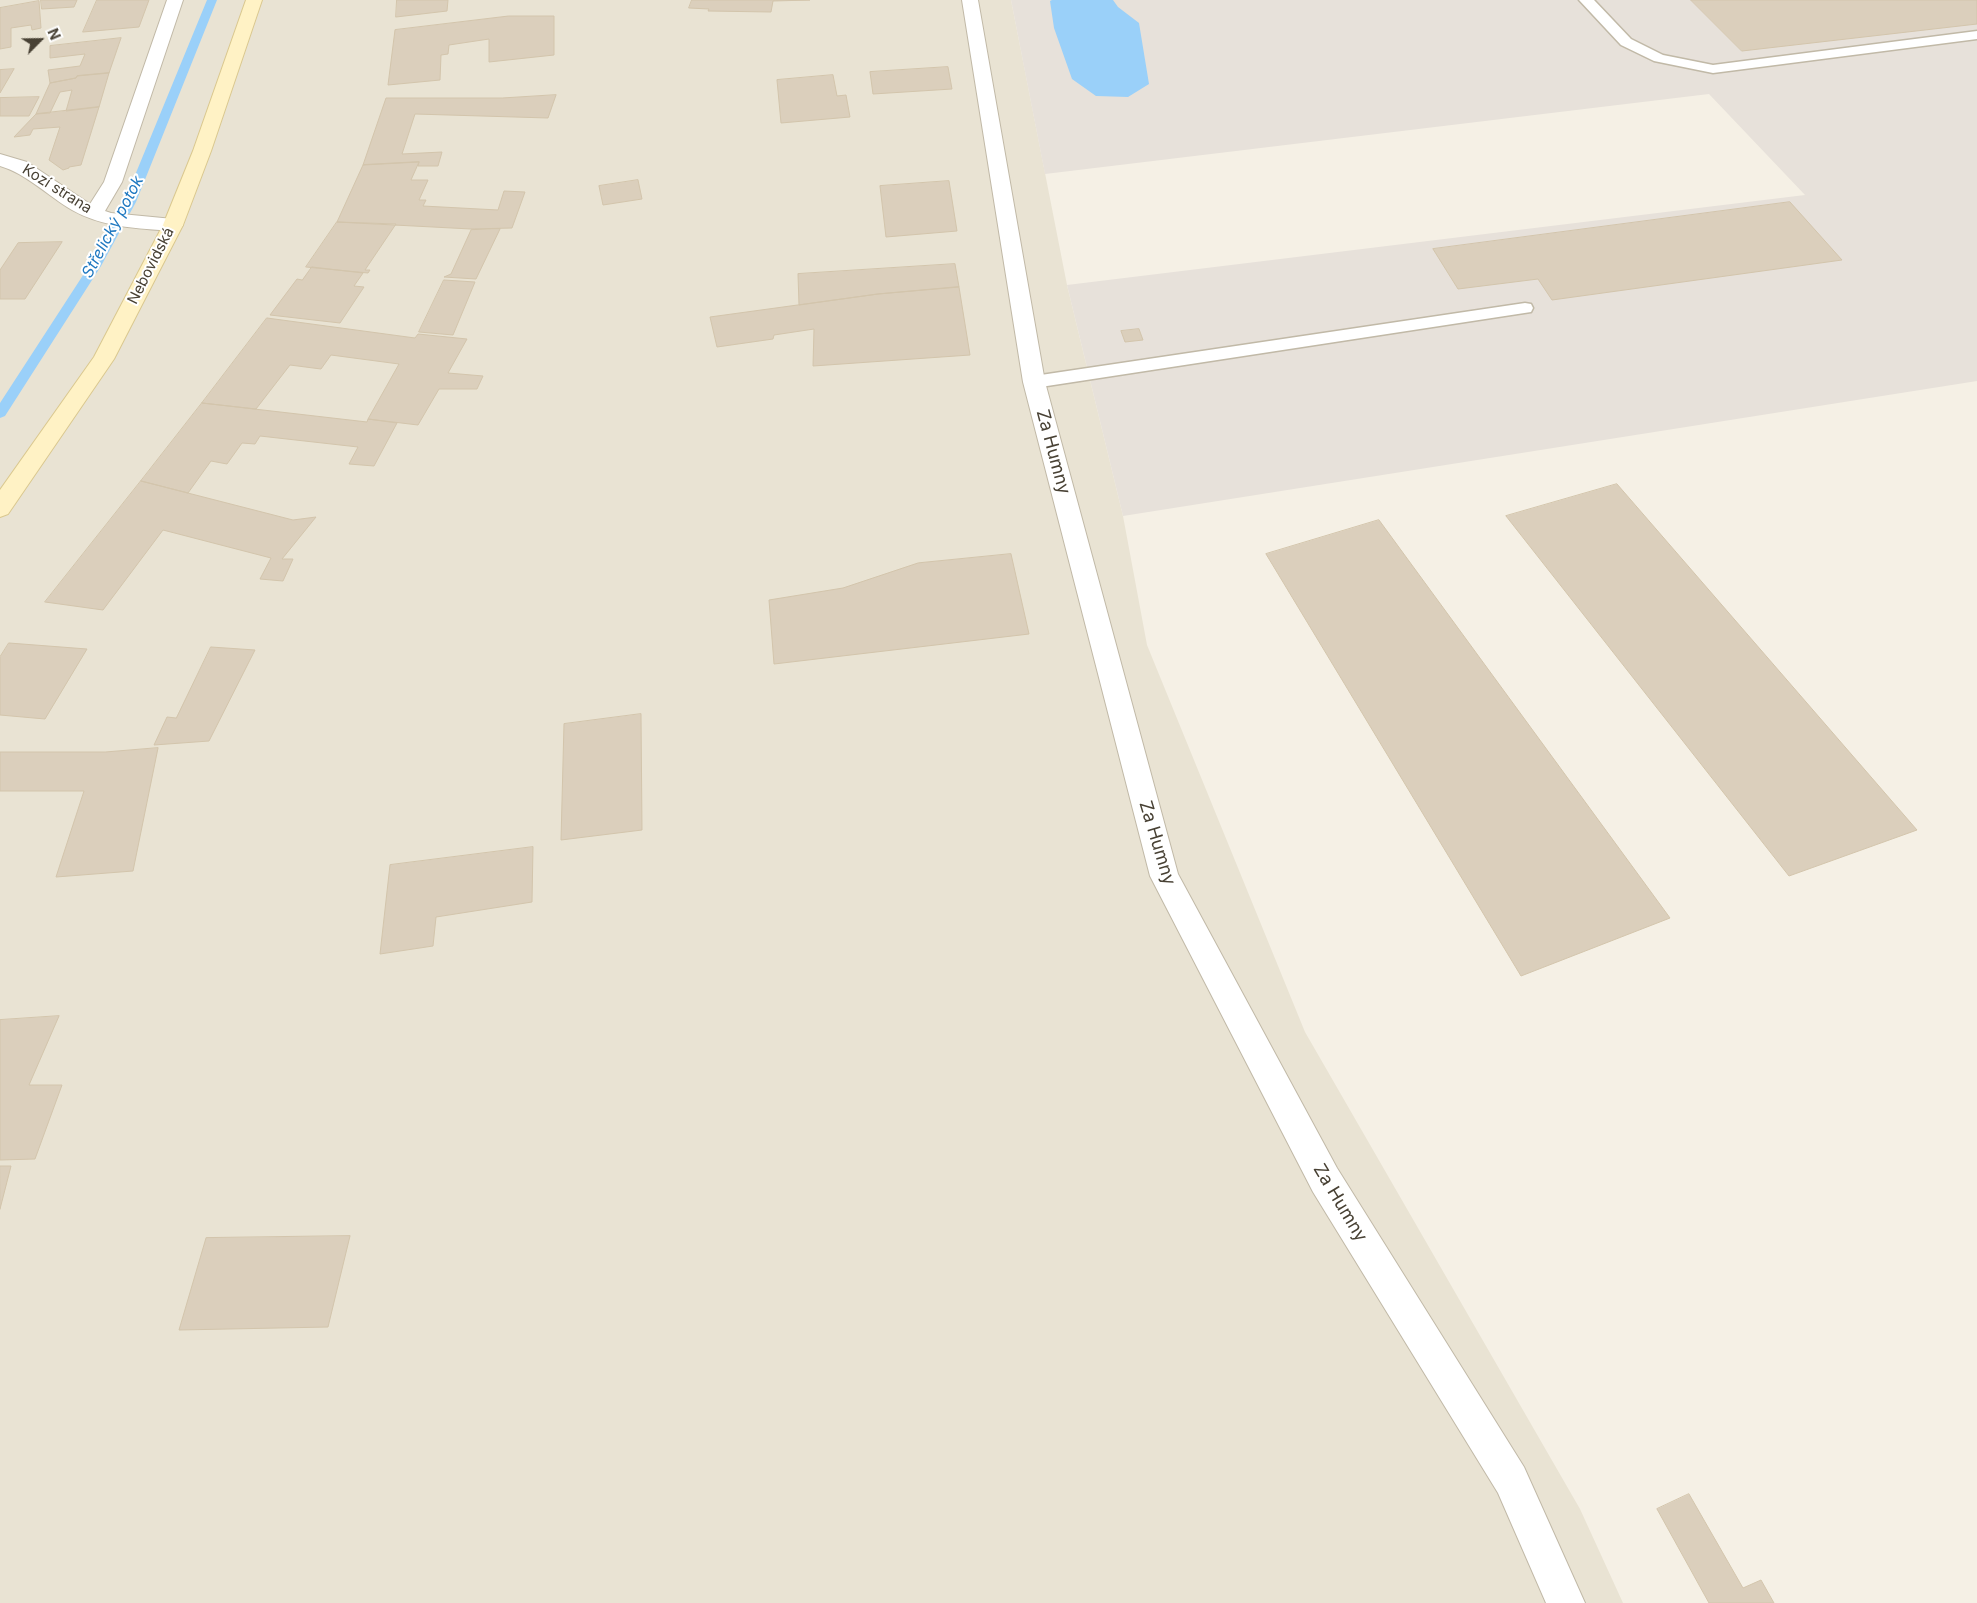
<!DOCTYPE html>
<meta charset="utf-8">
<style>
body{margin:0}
#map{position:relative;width:1977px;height:1603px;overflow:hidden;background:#f5f0e5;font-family:Inter,sans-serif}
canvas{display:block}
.north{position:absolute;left:15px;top:15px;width:50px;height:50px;-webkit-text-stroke:4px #fff;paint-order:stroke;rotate:67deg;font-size:14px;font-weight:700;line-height:20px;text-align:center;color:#484134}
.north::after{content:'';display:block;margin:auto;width:18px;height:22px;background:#484134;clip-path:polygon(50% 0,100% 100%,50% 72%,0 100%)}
</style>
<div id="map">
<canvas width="1977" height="1603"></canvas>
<div class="north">N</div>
</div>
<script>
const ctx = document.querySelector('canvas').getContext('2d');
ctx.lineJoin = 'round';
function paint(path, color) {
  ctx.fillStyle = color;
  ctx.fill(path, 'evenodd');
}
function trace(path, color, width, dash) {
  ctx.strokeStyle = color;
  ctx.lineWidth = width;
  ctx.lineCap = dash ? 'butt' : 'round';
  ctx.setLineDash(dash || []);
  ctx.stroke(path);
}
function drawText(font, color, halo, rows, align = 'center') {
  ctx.font = font + ' Inter,sans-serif';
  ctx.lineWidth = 4;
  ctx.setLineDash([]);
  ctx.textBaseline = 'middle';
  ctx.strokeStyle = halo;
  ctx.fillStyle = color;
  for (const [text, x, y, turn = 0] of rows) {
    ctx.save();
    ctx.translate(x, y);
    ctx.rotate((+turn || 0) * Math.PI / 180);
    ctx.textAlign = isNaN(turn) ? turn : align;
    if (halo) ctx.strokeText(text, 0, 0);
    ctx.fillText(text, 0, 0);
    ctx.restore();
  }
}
paint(new Path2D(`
 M 0,0 L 1011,0 L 1067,285 L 1123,516 L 1147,645 L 1305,1032 L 1580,1509 L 1623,1603 L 0,1603 Z`), '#e9e3d3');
paint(new Path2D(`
 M 1011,0 L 1977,0 L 1977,381 L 1123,516 L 1067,285 L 1805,195 L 1709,94 L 1045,174 Z`), '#e7e1da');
paint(new Path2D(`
 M 1052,0 L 1113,0 L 1118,7 L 1139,23 L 1149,84 L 1128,97 L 1096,96 L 1072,79 L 1054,28 L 1050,1 Z`), '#9ad0f9');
paint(new Path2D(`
 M 207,0 L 217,0 L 136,202 L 101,266 L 5,416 L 0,418 L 0,403 L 89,266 L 124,202 Z`), '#9ad0f9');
const building = new Path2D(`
 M 41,0 L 77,0 L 74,7 L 42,9 Z
 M 97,0 L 149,0 L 139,27 L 83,32 Z
 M 397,0 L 448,0 L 447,11 L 396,17 Z
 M 692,0 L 810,0 L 773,1 L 771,12 L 708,11 L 709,9 L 689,8 Z
 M 1691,0 L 1977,0 L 1977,24 L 1742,51 Z
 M 39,1 L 41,28 L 32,30 L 31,25 L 11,28 L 11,47 L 0,49 L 0,8 Z
 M 509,16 L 554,16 L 554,55 L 489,62 L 489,39 L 449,45 L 448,54 L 441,55 L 440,80 L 388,85 L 395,30 Z
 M 121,38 L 109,73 L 77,76 L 76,78 L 50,83 L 48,70 L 80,66 L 85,54 L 50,58 L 50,46 Z
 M 948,67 L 952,89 L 873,94 L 870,72 Z
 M 14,69 L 0,93 L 0,70 Z
 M 109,73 L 99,107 L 66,111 L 72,90 L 60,92 L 50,113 L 36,114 L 50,83 L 76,78 L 77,76 Z
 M 833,75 L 837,96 L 846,95 L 850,117 L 781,123 L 777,80 Z
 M 556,95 L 548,118 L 415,114 L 402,154 L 442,152 L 438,166 L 418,166 L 419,162 L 363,165 L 386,98 L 502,98 Z
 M 39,97 L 29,116 L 0,116 L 0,98 Z
 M 99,107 L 81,165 L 69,167 L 69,168 L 63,170 L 49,160 L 60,127 L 33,129 L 30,135 L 14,137 L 36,114 Z
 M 419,162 L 411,180 L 428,180 L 419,200 L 426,200 L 423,206 L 498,210 L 504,191 L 525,192 L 512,228 L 471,229 L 337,222 L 363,165 Z
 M 638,180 L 642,199 L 603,205 L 599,186 Z
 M 949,181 L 957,231 L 886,237 L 880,186 Z
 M 1790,202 L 1842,260 L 1552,300 L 1538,279 L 1458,289 L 1433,249 Z
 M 337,222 L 396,224 L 365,270 L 370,270 L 368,273 L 306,267 Z
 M 500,229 L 476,279 L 444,277 L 451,274 L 471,230 Z
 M 62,242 L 25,299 L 0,299 L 0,270 L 18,243 Z
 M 955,264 L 959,287 L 878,294 L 799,305 L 798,274 Z
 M 312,267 L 363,273 L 354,286 L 364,287 L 340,323 L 270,315 L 297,279 L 302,280 Z
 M 444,280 L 475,282 L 453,335 L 419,332 Z
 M 959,287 L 970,355 L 813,366 L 814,329 L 774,335 L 773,339 L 717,347 L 710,317 L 878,294 Z
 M 267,318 L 415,338 L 418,334 L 467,339 L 448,373 L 483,376 L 477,389 L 439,389 L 418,425 L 368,419 L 399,364 L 331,355 L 321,369 L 290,365 L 256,409 L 202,403 Z
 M 1139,329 L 1143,340 L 1125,342 L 1121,331 Z
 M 202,403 L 367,422 L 368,419 L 397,423 L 374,466 L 349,464 L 358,447 L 260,436 L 255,444 L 242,443 L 227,464 L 211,461 L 188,493 L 141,481 Z
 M 141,481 L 293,520 L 316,517 L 282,559 L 293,559 L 283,581 L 260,579 L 271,558 L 163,530 L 103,610 L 45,602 Z
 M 1617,484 L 1917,830 L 1789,876 L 1506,516 Z
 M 1379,520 L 1670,918 L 1521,976 L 1266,554 Z
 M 1011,554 L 1029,634 L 774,664 L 769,600 L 843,588 L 918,563 Z
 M 9,643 L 87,649 L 45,719 L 0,715 L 0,657 Z
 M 211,647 L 255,650 L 209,741 L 154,745 L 167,717 L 176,718 Z
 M 641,714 L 642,830 L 561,840 L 564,724 Z
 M 158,748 L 133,871 L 56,877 L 84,791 L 0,791 L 0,752 L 105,752 Z
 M 533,847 L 532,902 L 436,917 L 433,946 L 380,954 L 390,865 Z
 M 59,1016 L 29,1085 L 62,1085 L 35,1159 L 0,1160 L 0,1020 Z
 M 0,1166 L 11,1166 L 0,1209 Z
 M 350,1236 L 328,1327 L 179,1330 L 206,1238 Z
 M 1689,1494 L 1743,1588 L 1761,1580 L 1774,1603 L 1709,1603 L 1657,1509 Z`);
paint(building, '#dbcfbc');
trace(building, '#d3c5ac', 1);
const lane = new Path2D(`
 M 1579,0 L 1594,0 L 1631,39 L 1663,55 L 1713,65 L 1977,31 L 1977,39 L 1713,73 L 1654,61 L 1621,45 Z
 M 1525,303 L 1531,304 L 1533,308 L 1531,312 L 1034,388 L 1028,386 L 1025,382 L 1028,378 L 1034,376 Z`);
const street = new Path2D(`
 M 167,0 L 183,0 L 122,182 L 105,211 L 111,213 L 173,219 L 180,221 L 183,225 L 180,229 L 173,231 C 137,228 104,228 72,210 C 48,196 27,174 0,166 L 0,154 L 27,162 L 90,204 L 104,182 Z
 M 962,0 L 978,0 L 1045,382 L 1178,874 L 1337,1168 L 1524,1467 L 1585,1603 L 1546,1603 L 1498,1493 L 1313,1192 L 1150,876 L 1023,382 Z`);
const secondary = new Path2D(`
 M 246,0 L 262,0 L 211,151 L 183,225 L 114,359 L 8,514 L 0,517 L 0,490 L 94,357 L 163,225 L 193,151 Z`);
trace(lane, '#c1b9a7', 3);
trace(street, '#c1b9a7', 2);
trace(secondary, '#dac88f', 2);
paint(lane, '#fff');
paint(street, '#fff');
paint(secondary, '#fff2c5');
drawText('15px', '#484134', '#fff', [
 ["Kozí strana",57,189,32],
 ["Nebovidská",151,266,-63]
]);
drawText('italic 16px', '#2079c1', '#fff', [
 ["Střelický potok",113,227,-62]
]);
drawText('18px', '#484134', '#fff', [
 ["Za Humny",1053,452,75],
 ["Za Humny",1157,843,73],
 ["Za Humny",1340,1203,59]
]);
</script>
